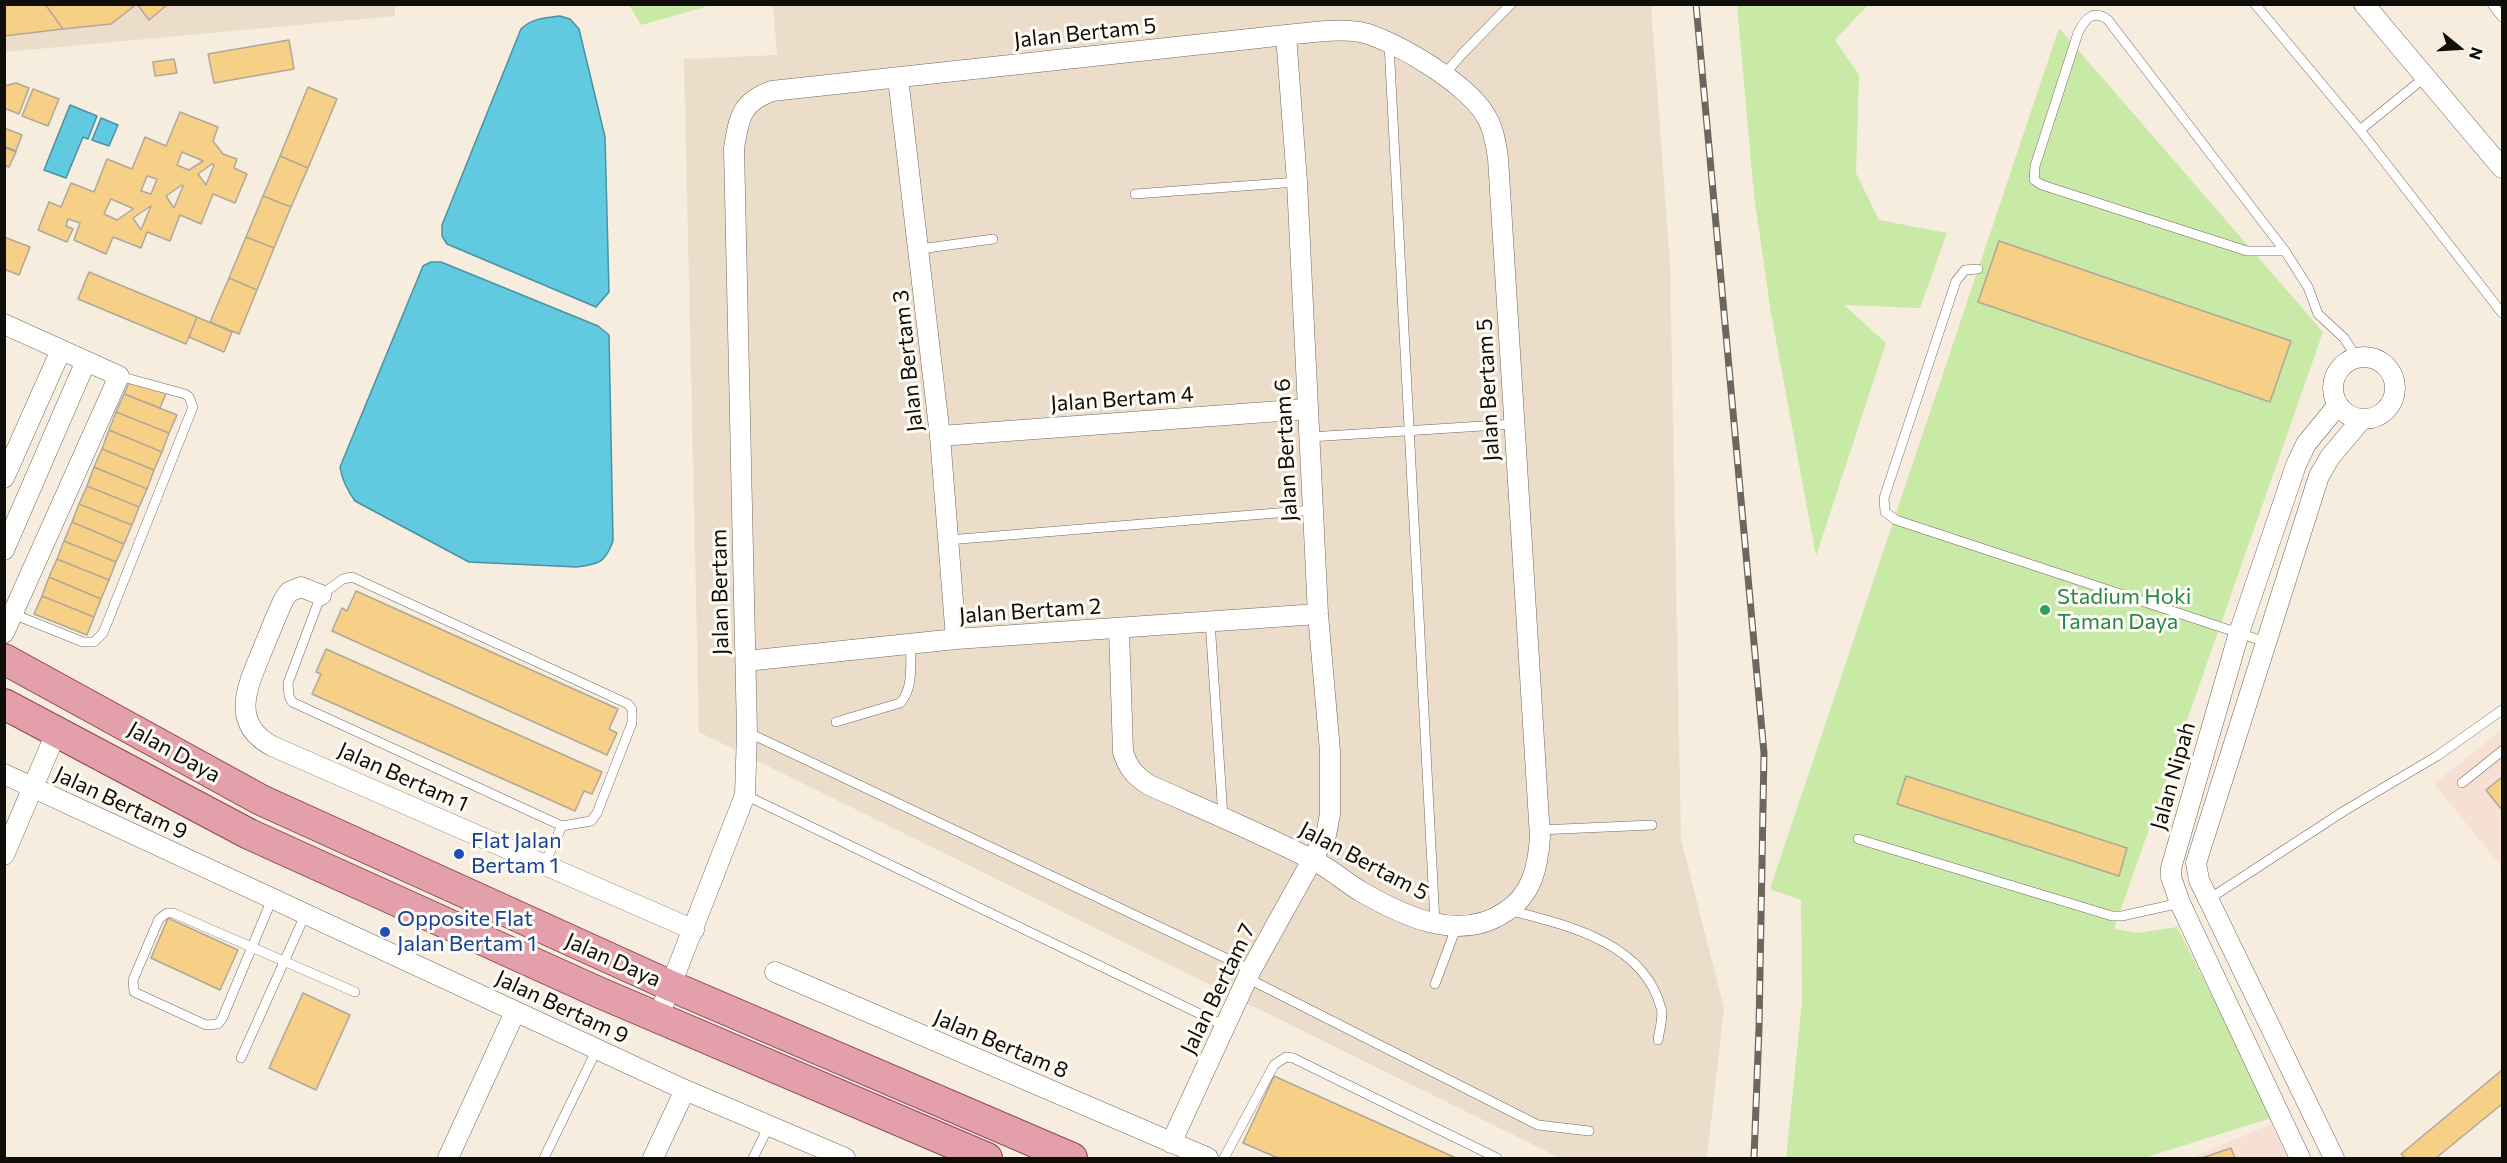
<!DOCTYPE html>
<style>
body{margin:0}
#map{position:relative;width:2507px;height:1163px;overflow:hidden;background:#f6edde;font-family:Commissioner,sans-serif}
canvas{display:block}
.frame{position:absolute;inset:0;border:6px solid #100e09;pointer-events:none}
.north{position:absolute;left:2429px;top:18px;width:60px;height:60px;-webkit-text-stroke:4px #fefbf5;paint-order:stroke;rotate:108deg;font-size:16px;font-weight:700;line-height:24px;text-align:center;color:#100e09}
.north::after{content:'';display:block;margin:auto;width:21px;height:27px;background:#100e09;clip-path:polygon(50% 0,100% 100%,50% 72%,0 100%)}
</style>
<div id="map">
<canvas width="2507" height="1163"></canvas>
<div class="frame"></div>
<div class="north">N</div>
</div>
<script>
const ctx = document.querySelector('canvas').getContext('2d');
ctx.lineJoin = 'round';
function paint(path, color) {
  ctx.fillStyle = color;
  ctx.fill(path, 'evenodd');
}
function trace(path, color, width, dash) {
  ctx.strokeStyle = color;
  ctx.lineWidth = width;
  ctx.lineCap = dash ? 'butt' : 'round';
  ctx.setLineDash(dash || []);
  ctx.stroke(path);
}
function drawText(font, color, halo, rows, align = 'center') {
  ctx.font = font + ' Commissioner,sans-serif';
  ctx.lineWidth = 6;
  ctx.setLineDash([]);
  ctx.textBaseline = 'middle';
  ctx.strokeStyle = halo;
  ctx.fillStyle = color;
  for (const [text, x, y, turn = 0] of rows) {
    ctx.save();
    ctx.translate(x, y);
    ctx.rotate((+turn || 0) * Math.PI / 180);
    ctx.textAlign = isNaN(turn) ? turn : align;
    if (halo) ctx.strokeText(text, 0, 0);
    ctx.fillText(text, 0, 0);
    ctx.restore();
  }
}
paint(new Path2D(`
 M 2502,730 L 2502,867 L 2434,784 Z
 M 2271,1124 L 2288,1158 L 2191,1158 Z`), '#f6dfd3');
paint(new Path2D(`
 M 5,5 L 395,5 L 395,16 L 5,52 Z
 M 773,5 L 1651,5 L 1670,264 L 1681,839 L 1724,1008 L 1707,1158 L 1560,1158 L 699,732 L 684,59 L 777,55 Z`), '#ecddcb');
paint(new Path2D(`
 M 629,5 L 705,5 L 705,7 L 641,25 Z
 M 1737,5 L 1868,5 L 1835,40 L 1859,75 L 1856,173 L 1879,220 L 1947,233 L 1920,308 L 1844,305 L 1886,343 L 1816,556 L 1771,313 L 1754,195 Z
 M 2059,28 L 2323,332 L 2114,929 L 2138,933 L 2177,927 L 2274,1117 L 2144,1158 L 1786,1158 L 1802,1002 L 1801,900 L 1770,889 Z`), '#c9e9a6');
const water = new Path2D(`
 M 560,16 L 570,19 L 579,29 L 605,137 L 609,292 L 596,307 L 447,244 L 442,236 L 442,225 L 521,29 C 532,18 545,18 560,16 Z
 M 70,105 L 97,116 L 88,139 L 83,137 L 66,178 L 44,170 Z
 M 101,118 L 118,125 L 109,146 L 92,140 Z
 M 431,262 L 441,262 L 598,326 L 609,335 L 613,541 C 605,563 599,564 577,567 L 469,562 L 355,501 C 347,490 342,480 340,467 L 423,266 Z`);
paint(water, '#61cae0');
trace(water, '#4992a0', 1.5);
const building = new Path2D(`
 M 4,4 L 45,4 L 63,29 L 4,36 Z
 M 45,4 L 137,4 L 111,24 L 63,29 Z
 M 137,4 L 168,4 L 149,20 Z
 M 289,40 L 294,69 L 214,83 L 208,54 Z
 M 174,59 L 177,73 L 155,76 L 153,62 Z
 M 16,83 L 29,88 L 19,114 L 4,108 L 4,86 Z
 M 308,87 L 337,99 L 308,168 L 280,156 Z
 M 33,89 L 59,99 L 48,126 L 22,116 Z
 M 180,112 L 218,127 L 213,141 L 223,154 L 237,159 L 234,168 L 247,174 L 235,203 L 213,194 L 201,224 L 180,215 L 170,241 L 147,232 L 141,248 L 113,237 L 106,254 L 74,240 L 80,223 L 68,219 L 66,226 L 73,229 L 67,242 L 38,230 L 49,202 L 61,207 L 71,183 L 94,192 L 107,159 L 132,169 L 145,137 L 166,146 ZM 182,152 L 201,160 L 203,161 L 189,170 L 177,165 ZM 212,164 L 214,165 L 206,185 L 198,174 ZM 147,176 L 157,179 L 151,194 L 141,191 ZM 182,185 L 183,186 L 174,208 L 166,196 ZM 111,199 L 132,208 L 133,209 L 117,220 L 104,214 ZM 151,206 L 141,230 L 133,218 Z
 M 4,128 L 22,135 L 16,151 L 4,146 Z
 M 4,147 L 16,152 L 9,167 L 4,165 Z
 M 280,156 L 308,168 L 291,207 L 263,196 Z
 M 263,196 L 291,207 L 274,248 L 246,237 Z
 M 4,237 L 30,247 L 19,275 L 4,269 Z
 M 246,237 L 274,248 L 257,290 L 229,278 Z
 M 1999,241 L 2291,341 L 2270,402 L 1978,302 Z
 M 89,272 L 197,317 L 186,344 L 78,299 Z
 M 229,278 L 257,290 L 239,334 L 210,322 Z
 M 197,317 L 232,332 L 224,352 L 189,337 Z
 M 131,378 L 166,393 L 160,408 L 124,394 Z
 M 124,394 L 177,415 L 169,433 L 116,412 Z
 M 116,412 L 169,433 L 162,452 L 109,430 Z
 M 109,430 L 162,452 L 154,470 L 102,449 Z
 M 102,449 L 154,470 L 147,489 L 94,467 Z
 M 94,467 L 147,489 L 139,507 L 87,486 Z
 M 87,486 L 139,507 L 132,525 L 79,504 Z
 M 79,504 L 132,525 L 124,544 L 72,522 Z
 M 72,522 L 124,544 L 116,562 L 64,541 Z
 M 64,541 L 116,562 L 109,580 L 57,559 Z
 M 57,559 L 109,580 L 101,599 L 49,577 Z
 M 49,577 L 101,599 L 94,617 L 42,596 Z
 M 356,591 L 618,709 L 609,729 L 617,733 L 607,755 L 332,631 L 342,608 L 347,611 Z
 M 42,596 L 94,617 L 87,635 L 34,614 Z
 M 326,649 L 602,772 L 592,794 L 584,791 L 575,811 L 312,694 L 321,674 L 316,672 Z
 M 1906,776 L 2127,848 L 2119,876 L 1897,804 Z
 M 2502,777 L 2502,810 L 2486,790 Z
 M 168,918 L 238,950 L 220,990 L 151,958 Z
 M 303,993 L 350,1015 L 316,1090 L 269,1068 Z
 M 2502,1070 L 2502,1104 L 2436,1158 L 2405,1158 L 2401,1154 Z
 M 1274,1076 L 1456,1158 L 1278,1158 L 1243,1143 Z
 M 2231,1148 L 2235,1158 L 2202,1158 Z`);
paint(building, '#f7d087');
trace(building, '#afa799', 1.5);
const lane = new Path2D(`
 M 2255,4 L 2360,130 L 2502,313
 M 2492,4 L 2502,17
 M 1389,44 L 1435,923
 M 1443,76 L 1462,54 L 1511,4
 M 2360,130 L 2424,78
 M 1135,194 L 1297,182
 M 920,249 L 993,239
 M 2285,251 L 2247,251 L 2042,185 L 2034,180 L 2035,166 L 2078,33 C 2085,18 2094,9 2108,20 L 2285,251 L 2308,287 L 2318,314 L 2344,338 L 2357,358
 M 1978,269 L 1965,270 L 1956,281 L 1884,498 L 1885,512 L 1896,520 L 2266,642
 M 1310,437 L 1514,424
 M 948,540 L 1313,510
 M 352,577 L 628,704 L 632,709 L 632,723 L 597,813 L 591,821 L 562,826 L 292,702 L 289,696 L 288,683 L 321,595 L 343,579 Z
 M 13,614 L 83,642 L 94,642 L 103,633 L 193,407 L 189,397 L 185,394 L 119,376
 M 1210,621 L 1223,817
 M 836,722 L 900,703 C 914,689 910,663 911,644
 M 747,732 L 1251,970
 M 2462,783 L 2502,751
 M 745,795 L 1225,1026
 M 1539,830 L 1652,825
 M 1858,839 L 2112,916 L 2122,916 L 2180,903
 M 544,865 L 562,826
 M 272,899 L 222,1019 L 218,1024 L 206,1025 L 134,992 L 133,980 L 159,919 L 167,913 L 173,913 L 355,992
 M 2209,899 L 2344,811 L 2437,756 L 2502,710
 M 1509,910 C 1566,925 1644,942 1661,1008 C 1664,1017 1659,1031 1658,1040
 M 1247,978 L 1538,1125 L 1589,1131
 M 1435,984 L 1456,928
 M 241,1058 L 305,915
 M 544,1158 L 597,1049
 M 753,1158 L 769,1126
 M 1224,1158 L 1274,1065 L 1286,1057 L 1293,1058 L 1497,1158`);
const street = new Path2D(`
 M 2364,4 L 2502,168
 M 898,78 L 940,436 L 956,639
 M 4,324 L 119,376 L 4,633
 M2333 388a31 31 0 1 1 62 0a31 31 0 1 1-62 0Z
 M 940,436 L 1308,409
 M 4,478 L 61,350
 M 4,550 L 86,361
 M 321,595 L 301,587 L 289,592 L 284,599 C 276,616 269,634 262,651 C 248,685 229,723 272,746 L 694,930
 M 746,661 L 956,639 L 1318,614
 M 4,774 L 685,1090 L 845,1158
 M 4,855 L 56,733
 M 775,972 L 1208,1158
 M 658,1018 L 745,795 L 747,732 L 734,148 C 739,118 741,102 772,91 L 1286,35 C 1310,33 1335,28 1360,32 C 1394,39 1471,86 1487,118 C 1494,130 1496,145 1498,158 L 1540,837 C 1538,867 1532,895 1505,912 C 1459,943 1403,916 1360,891 C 1344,881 1328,867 1311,859 C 1258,832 1203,809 1149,785 C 1135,776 1128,768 1123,752 L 1119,629
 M 1171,1143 L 1251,970 L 1326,835 L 1330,814 L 1330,751 L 1318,614 L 1297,182 L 1286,35
 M 448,1158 L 515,1012
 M 653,1158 L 685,1090
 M 2300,1158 L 2180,903 L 2171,877 L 2171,868 L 2239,633 L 2296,465 L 2306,444 L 2338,405
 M 2334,1158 L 2199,880 L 2196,863 L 2319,476 L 2330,457 L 2362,419`);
const primary = new Path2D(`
 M 4,659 L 261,800 L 671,986 L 1072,1158
 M 4,704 L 249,834 L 598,992 L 987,1158`);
trace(lane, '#70685b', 10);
trace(street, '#70685b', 21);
trace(primary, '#8d434e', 32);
trace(lane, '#fff', 9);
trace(street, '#fff', 20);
trace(primary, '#e3a0ab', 30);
const rail = new Path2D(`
 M 1696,4 L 1764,753 L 1759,1028 L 1754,1158`);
trace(rail, '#6c675e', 7);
trace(rail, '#fefbf5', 4.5, [14]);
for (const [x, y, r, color] of [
 [2045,610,6,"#2e9e5b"],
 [459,854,6,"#1a4fb4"],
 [385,932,6,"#1a4fb4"]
]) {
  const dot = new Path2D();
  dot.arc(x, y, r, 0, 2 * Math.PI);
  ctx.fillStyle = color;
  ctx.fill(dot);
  trace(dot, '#fefbf5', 2);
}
drawText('22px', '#100e09', '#fefbf5', [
 ["Jalan Bertam 5",1085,33,-6],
 ["Jalan Bertam 3",908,361,-96],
 ["Jalan Bertam 5",1488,390,-93],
 ["Jalan Bertam 4",1122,399,-4],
 ["Jalan Bertam 6",1286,450,-93],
 ["Jalan Bertam",720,592,-91],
 ["Jalan Bertam 2",1030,611,-4],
 ["Jalan Daya",174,752,29],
 ["Jalan Nipah",2173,776,-74],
 ["Jalan Bertam 1",403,777,24],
 ["Jalan Bertam 9",121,803,25],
 ["Jalan Bertam 5",1364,861,28],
 ["Jalan Daya",613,960,24],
 ["Jalan Bertam 7",1218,989,-64],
 ["Jalan Bertam 9",562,1007,25],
 ["Jalan Bertam 8",1001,1044,23]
]);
drawText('22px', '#27864d', '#fefbf5', [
 ["Stadium Hoki",2057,597],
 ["Taman Daya",2057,622]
], 'left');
drawText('22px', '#164399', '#fefbf5', [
 ["Flat Jalan",471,841],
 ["Bertam 1",471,866],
 ["Opposite Flat",397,919],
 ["Jalan Bertam 1",397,944]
], 'left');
</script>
